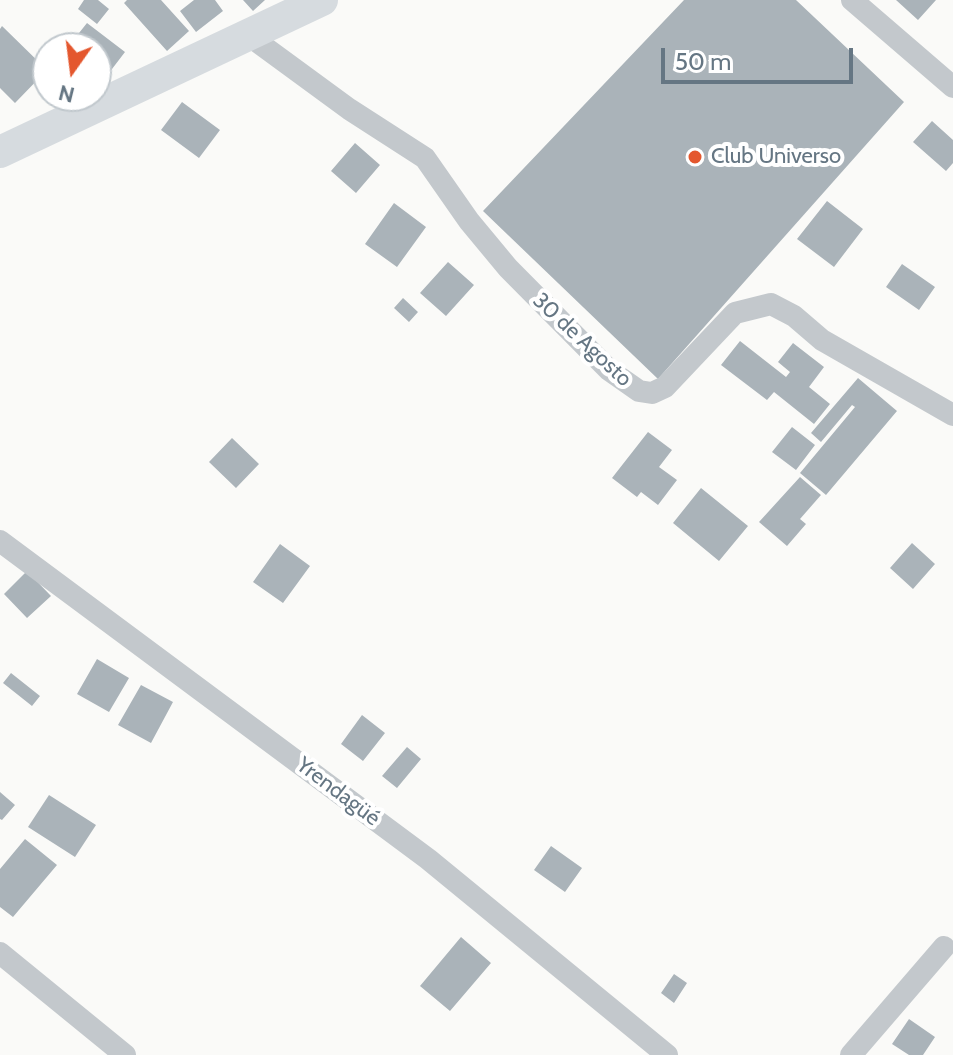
<!DOCTYPE html>
<meta charset="utf-8">
<style>
body{margin:0}
#map{position:relative;width:953px;height:1055px;overflow:hidden;background:#fafaf8;font-family:Cabin,sans-serif}
canvas{display:block}
.north{position:absolute;left:32px;top:32px;width:80px;height:80px;box-sizing:border-box;background:#fff;border:2px solid #c1c8cd;border-radius:50%;rotate:194deg;font-size:22px;font-weight:700;line-height:32px;text-align:center;color:#657683}
.north::after{content:'';display:block;margin:auto;width:28px;height:36px;background:#e4572e;clip-path:polygon(50% 0,100% 100%,50% 72%,0 100%)}
.scale{position:absolute;left:661px;top:48px;width:192px;height:36px;box-sizing:border-box;border:4px solid #657683;border-top:0;padding-left:10px;font-size:24px;line-height:28px;white-space:nowrap;color:#657683;-webkit-text-stroke:6px #fff;paint-order:stroke}
</style>
<div id="map">
<canvas width="953" height="1055"></canvas>
<div class="north">N</div>
<div class="scale">50 m</div>
</div>
<script>
const ctx = document.querySelector('canvas').getContext('2d');
ctx.lineJoin = 'round';
function paint(path, color) {
  ctx.fillStyle = color;
  ctx.fill(path, 'evenodd');
}
function trace(path, color, width, dash) {
  ctx.strokeStyle = color;
  ctx.lineWidth = width;
  ctx.lineCap = dash ? 'butt' : 'round';
  ctx.setLineDash(dash || []);
  ctx.stroke(path);
}
function drawText(font, color, halo, rows, align = 'center') {
  ctx.font = font + ' Cabin,sans-serif';
  ctx.lineWidth = 8;
  ctx.setLineDash([]);
  ctx.textBaseline = 'middle';
  ctx.strokeStyle = halo;
  ctx.fillStyle = color;
  for (const [text, x, y, turn = 0] of rows) {
    ctx.save();
    ctx.translate(x, y);
    ctx.rotate((+turn || 0) * Math.PI / 180);
    ctx.textAlign = isNaN(turn) ? turn : align;
    if (halo) ctx.strokeText(text, 0, 0);
    ctx.fillText(text, 0, 0);
    ctx.restore();
  }
}
paint(new Path2D(`
 M 84,0 L 98,0 L 109,9 L 97,24 L 78,9 Z
 M 127,0 L 161,0 L 189,31 L 167,51 L 124,3 Z
 M 194,0 L 215,0 L 223,11 L 196,32 L 180,11 Z
 M 243,0 L 265,0 L 253,11 Z
 M 684,0 L 796,0 L 904,102 L 658,379 L 483,211 Z
 M 896,0 L 936,0 L 918,20 Z
 M 87,23 L 125,52 L 99,86 L 96,84 L 96,48 L 67,48 Z
 M 2,26 L 47,70 L 15,103 L 0,88 L 0,29 Z
 M 182,102 L 220,130 L 199,158 L 161,130 Z
 M 932,121 L 953,140 L 953,163 L 946,171 L 913,142 Z
 M 355,143 L 380,165 L 356,193 L 331,171 Z
 M 827,201 L 863,229 L 834,267 L 797,239 Z
 M 394,203 L 426,227 L 397,267 L 365,244 Z
 M 448,262 L 474,285 L 446,316 L 420,293 Z
 M 902,264 L 935,287 L 919,310 L 886,287 Z
 M 403,298 L 418,312 L 409,322 L 394,308 Z
 M 740,341 L 786,377 L 790,372 L 778,362 L 793,343 L 824,367 L 809,387 L 830,404 L 814,424 L 774,392 L 767,400 L 721,365 Z
 M 858,378 L 897,411 L 826,495 L 800,473 L 855,407 L 852,405 L 821,442 L 811,433 Z
 M 792,427 L 815,445 L 796,470 L 772,452 Z
 M 648,432 L 672,450 L 659,467 L 677,480 L 658,505 L 641,492 L 637,497 L 612,478 Z
 M 232,438 L 259,464 L 236,488 L 209,462 Z
 M 800,477 L 821,495 L 800,519 L 806,524 L 787,546 L 759,522 Z
 M 701,488 L 748,526 L 719,561 L 673,523 Z
 M 912,543 L 935,564 L 913,589 L 890,568 Z
 M 280,544 L 310,566 L 283,603 L 253,582 Z
 M 27,571 L 51,596 L 27,618 L 4,594 Z
 M 97,659 L 129,678 L 109,712 L 77,694 Z
 M 11,673 L 40,696 L 32,706 L 3,683 Z
 M 141,685 L 173,702 L 151,743 L 118,725 Z
 M 362,715 L 385,733 L 363,761 L 341,744 Z
 M 407,747 L 421,759 L 397,788 L 382,776 Z
 M 0,792 L 15,805 L 2,820 L 0,819 Z
 M 49,795 L 96,825 L 75,857 L 28,827 Z
 M 25,839 L 57,865 L 13,917 L 0,907 L 0,869 Z
 M 551,846 L 582,868 L 565,892 L 534,870 Z
 M 461,937 L 491,963 L 450,1011 L 420,986 Z
 M 674,974 L 687,983 L 674,1003 L 661,993 Z
 M 909,1019 L 935,1037 L 923,1055 L 909,1055 L 892,1044 Z`), '#aab3b9');
trace(new Path2D(`
 M 852,0 L 953,87
 M 248,35 L 349,109 L 425,158 L 469,221 L 508,268 L 609,370 L 639,391 L 652,393 L 665,387 L 735,313 L 771,304 L 794,316 L 822,340 L 953,415
 M 0,541 L 428,859 L 667,1055
 M 0,953 L 125,1055
 M 851,1055 L 944,947`), '#c3c8cc', 22);
trace(new Path2D(`
 M 0,152 L 322,0`), '#d6dbdf', 32);
for (const [x, y, r, color] of [
 [695,157,8,"#e4572e"]
]) {
  const dot = new Path2D();
  dot.arc(x, y, r, 0, 2 * Math.PI);
  ctx.fillStyle = color;
  ctx.fill(dot);
  trace(dot, '#fff', 3);
}
drawText('22px', '#657683', '#fff', [
 ["Club Universo",711,157]
], 'left');
drawText('22px', '#657683', '#fff', [
 ["30 de Agosto",582,340,43],
 ["Yrendagüé",338,792,37]
]);
</script>
